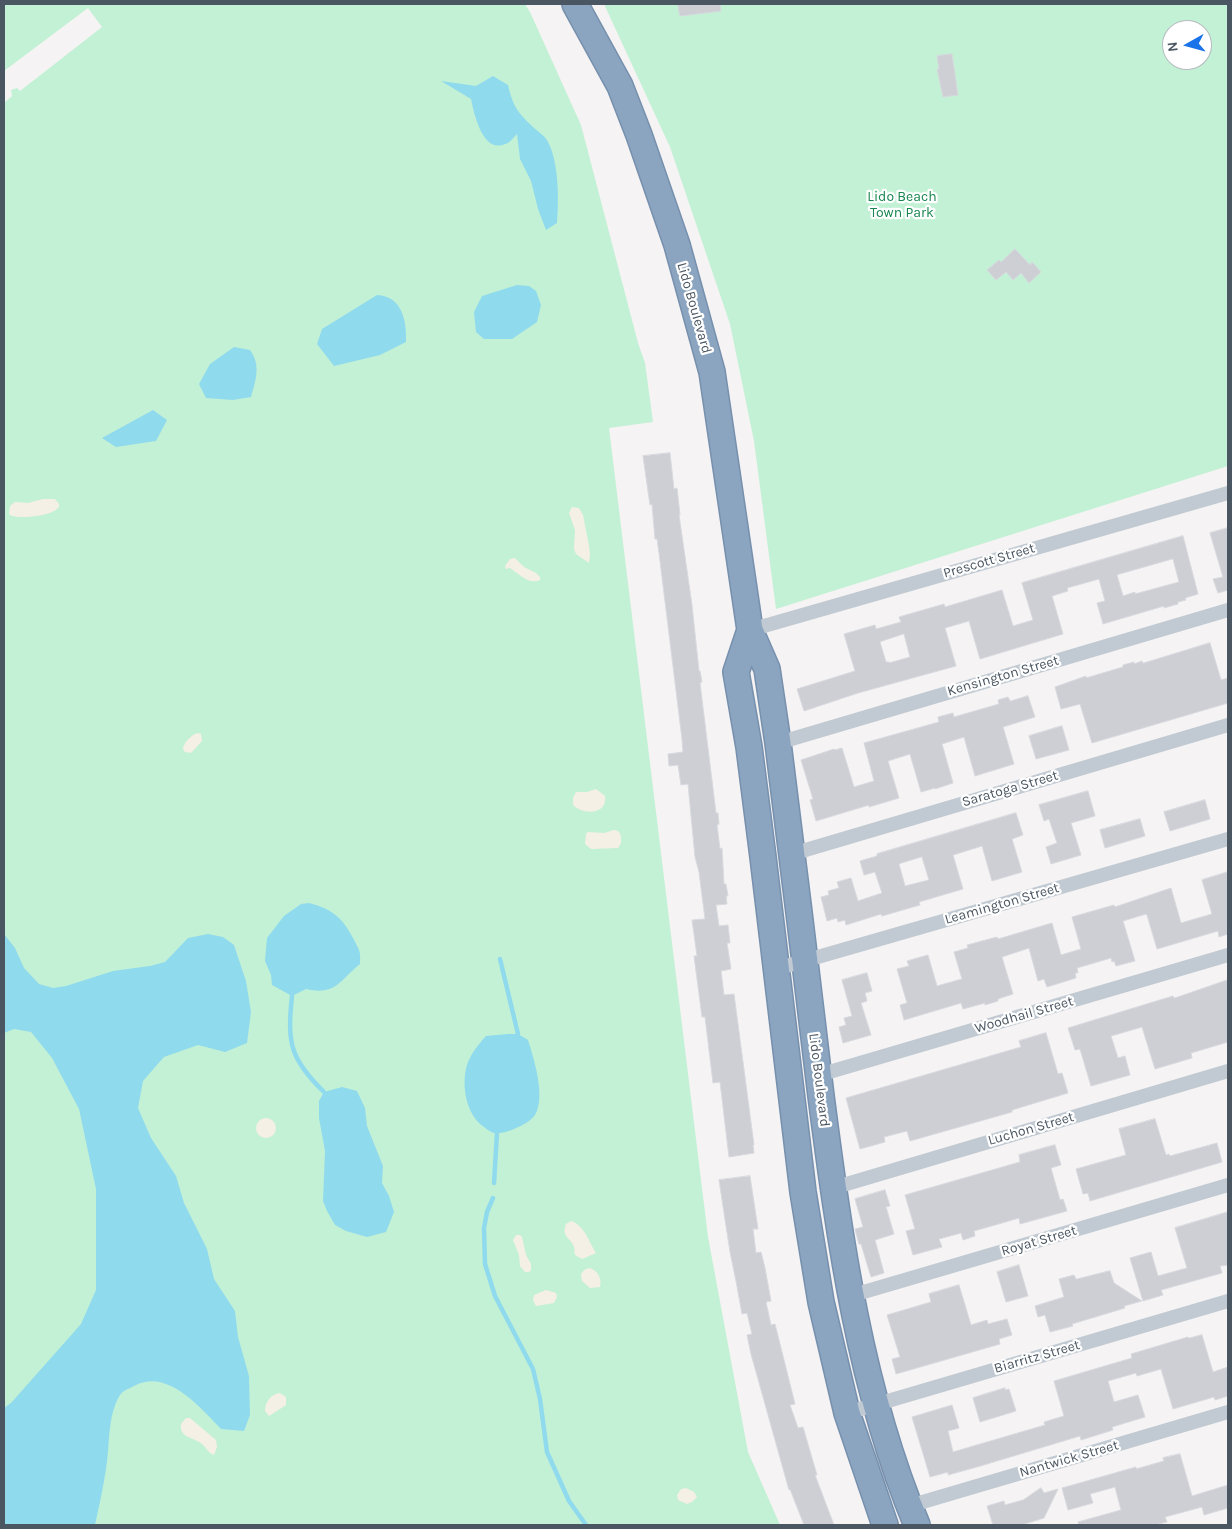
<!DOCTYPE html>
<style>
body{margin:0}
#map{position:relative;width:1232px;height:1529px;overflow:hidden;background:#f5f3f3;font-family:Karla,sans-serif}
canvas{display:block}
.frame{position:absolute;inset:0;border:5px solid #4a5661;pointer-events:none}
.north{position:absolute;left:1162px;top:20px;width:50px;height:50px;box-sizing:border-box;background:#fff;border:1px solid #b7bbc0;border-radius:50%;rotate:263deg;font-size:14px;font-weight:700;line-height:20px;text-align:center;color:#4a5661}
.north::after{content:'';display:block;margin:auto;width:18px;height:22px;background:#1a73e8;clip-path:polygon(50% 0,100% 100%,50% 72%,0 100%)}
</style>
<div id="map">
<canvas width="1232" height="1529"></canvas>
<div class="frame"></div>
<div class="north">N</div>
</div>
<script>
const ctx = document.querySelector('canvas').getContext('2d');
ctx.lineJoin = 'round';
function paint(path, color) {
  ctx.fillStyle = color;
  ctx.fill(path, 'evenodd');
}
function trace(path, color, width, dash) {
  ctx.strokeStyle = color;
  ctx.lineWidth = width;
  ctx.lineCap = dash ? 'butt' : 'round';
  ctx.setLineDash(dash || []);
  ctx.stroke(path);
}
function drawText(font, color, halo, rows, align = 'center') {
  ctx.font = font + ' Karla,sans-serif';
  ctx.lineWidth = 4.5;
  ctx.setLineDash([]);
  ctx.textBaseline = 'middle';
  ctx.strokeStyle = halo;
  ctx.fillStyle = color;
  for (const [text, x, y, turn = 0] of rows) {
    ctx.save();
    ctx.translate(x, y);
    ctx.rotate((+turn || 0) * Math.PI / 180);
    ctx.textAlign = isNaN(turn) ? turn : align;
    if (halo) ctx.strokeText(text, 0, 0);
    ctx.fillText(text, 0, 0);
    ctx.restore();
  }
}
paint(new Path2D(`
 M 4,4 L 525,4 L 530,12 L 581,125 L 638,343 L 645,363 L 653,422 L 609,428 L 708,1237 L 748,1452 L 780,1525 L 4,1525 L 4,103 L 12,96 L 11,90 L 17,88 L 20,91 L 102,27 L 88,8 L 4,71 Z
 M 604,4 L 1228,4 L 1228,466 L 776,609 L 754,441 L 730,324 L 670,147 ZM 1172,30 L 1202,30 L 1202,60 L 1172,60 Z`), '#c3f1d5');
paint(new Path2D(`
 M 43,499 L 55,499 L 59,504 L 59,507 C 57,509 55,511 52,512 C 44,516 16,520 9,514 L 10,506 L 15,502 L 28,503 Z
 M 572,507 L 579,508 L 583,515 L 589,546 L 590,554 L 589,563 L 576,554 L 574,549 L 575,530 L 569,513 Z
 M 515,558 L 524,567 L 536,573 L 540,577 L 540,580 C 529,585 519,574 510,568 L 506,569 L 505,566 L 510,559 Z
 M 198,733 L 201,734 L 202,741 L 191,753 L 185,752 L 183,749 C 183,743 192,734 198,733 Z
 M 596,789 L 605,796 C 608,815 583,815 573,805 L 573,798 L 576,792 L 587,792 Z
 M 614,830 C 622,831 621,837 621,843 L 618,848 L 591,849 L 585,844 L 586,834 L 588,832 L 604,833 Z
 M256 1128a10 10 0 1 1 20 0a10 10 0 1 1-20 0Z
 M 571,1221 C 585,1226 589,1242 596,1253 L 582,1259 L 575,1255 C 574,1253 575,1250 574,1247 C 571,1237 561,1238 566,1224 Z
 M 516,1235 L 520,1235 L 522,1237 L 526,1255 L 531,1264 L 531,1270 L 529,1272 L 525,1272 L 520,1266 L 519,1255 L 513,1240 Z
 M 589,1268 C 598,1270 602,1279 600,1287 L 590,1288 L 582,1281 L 581,1274 L 584,1270 Z
 M 546,1290 L 556,1293 L 557,1297 L 554,1303 L 536,1306 L 533,1300 L 534,1295 Z
 M 280,1393 L 286,1397 L 286,1405 L 269,1416 L 265,1411 C 265,1402 271,1394 280,1393 Z
 M 186,1418 L 190,1418 L 216,1440 L 217,1447 L 214,1455 C 208,1453 207,1448 202,1444 C 194,1437 179,1438 181,1424 Z
 M 686,1488 L 694,1492 L 697,1497 L 692,1502 L 687,1504 L 678,1500 L 677,1495 L 681,1489 Z`), '#f5f0e5');
paint(new Path2D(`
 M 493,76 L 508,85 C 513,106 517,112 533,127 C 537,131 544,135 547,140 C 559,161 559,199 557,223 L 546,230 L 538,209 L 531,181 L 520,159 L 517,134 C 514,137 510,143 505,144 C 483,154 474,114 471,99 L 441,81 L 476,86 Z
 M 517,285 L 529,286 L 536,291 L 541,305 L 537,322 L 512,339 L 484,339 L 476,332 L 474,312 L 482,296 Z
 M 377,295 C 402,296 407,321 406,342 L 380,355 L 334,366 L 317,344 L 322,329 Z
 M 234,347 L 250,350 C 261,365 256,380 251,397 L 233,400 L 206,398 L 199,384 L 210,364 Z
 M 153,410 L 167,420 L 156,441 L 116,447 L 102,438 Z
 M 309,903 C 332,909 342,917 353,938 C 359,950 361,950 360,964 C 340,980 336,996 306,989 L 292,996 L 272,985 L 271,975 L 265,961 L 267,938 L 284,916 L 301,904 Z
 M 4,934 L 15,948 L 24,968 L 39,984 L 53,988 L 66,986 L 113,971 L 150,966 L 165,962 L 188,938 L 208,934 L 223,937 L 234,945 L 246,981 L 251,1012 L 247,1043 L 225,1052 L 198,1045 L 164,1057 L 143,1081 L 138,1108 L 151,1138 L 176,1176 L 184,1203 L 207,1249 L 214,1279 L 235,1311 L 238,1337 L 249,1376 L 250,1415 L 244,1431 L 221,1429 C 201,1408 168,1369 136,1385 C 131,1388 123,1390 120,1395 C 107,1416 110,1446 106,1469 C 103,1488 99,1507 95,1525 L 4,1525 L 4,1408 L 11,1403 L 81,1324 L 96,1290 L 96,1189 L 79,1109 L 52,1058 L 31,1032 L 14,1029 L 4,1033 Z
 M 508,1034 L 518,1034 L 528,1040 C 534,1059 546,1097 535,1115 C 532,1120 522,1126 516,1128 C 510,1131 501,1134 494,1133 C 490,1132 487,1129 484,1127 C 466,1115 461,1085 467,1065 C 471,1053 478,1045 486,1036 Z
 M 342,1087 L 357,1091 L 365,1108 L 367,1126 L 383,1166 L 382,1183 L 389,1196 L 394,1212 L 386,1232 L 367,1237 L 346,1231 L 335,1225 L 327,1211 L 323,1201 L 325,1151 L 319,1118 L 319,1101 L 324,1092 Z`), '#90daee');
trace(new Path2D(`
 M 500,959 L 518,1034
 M 292,996 C 287,1043 290,1059 324,1092
 M 494,1183 L 497,1133
 M 493,1198 L 487,1212 L 484,1228 L 485,1264 L 495,1296 L 533,1369 L 540,1399 L 547,1452 L 569,1501 L 586,1525`), '#90daee', 4.5);
const building = new Path2D(`
 M 678,4 L 720,4 L 721,11 L 680,16 Z
 M 952,54 L 958,95 L 943,97 L 937,69 L 939,69 L 937,56 Z
 M 1015,249 L 1030,265 L 1032,262 L 1041,272 L 1029,283 L 1021,273 L 1013,280 L 1006,272 L 996,280 L 987,270 L 999,260 L 1001,262 Z
 M 670,453 L 674,489 L 677,488 L 680,515 L 679,515 L 692,605 L 699,671 L 700,671 L 702,682 L 700,683 L 716,813 L 718,813 L 719,824 L 717,825 L 720,849 L 722,848 L 724,884 L 726,884 L 728,896 L 726,896 L 727,904 L 716,905 L 719,926 L 728,925 L 730,943 L 727,943 L 731,969 L 721,971 L 724,995 L 734,994 L 754,1145 L 753,1145 L 754,1153 L 729,1157 L 720,1082 L 713,1083 L 705,1017 L 702,1017 L 694,956 L 697,956 L 692,920 L 705,919 L 699,872 L 695,857 L 688,784 L 681,785 L 678,765 L 669,766 L 668,754 L 683,752 L 682,739 L 659,553 L 657,539 L 655,539 L 652,504 L 650,505 L 643,456 Z
 M 1228,528 L 1228,590 L 1218,593 L 1213,579 L 1223,577 L 1210,533 Z
 M 1183,536 L 1198,594 L 1185,598 L 1186,600 L 1178,602 L 1178,604 L 1164,608 L 1164,606 L 1103,624 L 1097,603 L 1105,601 L 1099,579 L 1067,588 L 1068,591 L 1052,596 L 1063,634 L 980,659 L 969,621 L 945,628 L 956,666 L 858,693 L 804,711 L 797,689 L 855,671 L 844,634 L 875,625 L 876,629 L 901,622 L 899,617 L 944,604 L 945,607 L 1002,590 L 1013,626 L 1033,620 L 1022,583 ZM 1173,559 L 1179,582 L 1135,594 L 1135,592 L 1123,596 L 1117,575 ZM 904,634 L 910,657 L 889,663 L 889,662 L 886,662 L 880,642 Z
 M 1210,643 L 1221,680 L 1228,678 L 1228,703 L 1092,743 L 1080,704 L 1061,709 L 1055,687 L 1086,676 L 1086,678 L 1123,667 L 1123,665 L 1134,662 L 1134,664 L 1142,661 L 1143,663 Z
 M 1028,696 L 1035,717 L 1003,727 L 1014,764 L 975,776 L 964,737 L 942,744 L 953,783 L 935,789 L 935,788 L 921,792 L 910,754 L 888,761 L 899,798 L 869,807 L 869,805 L 816,821 L 810,800 L 813,799 L 801,760 L 834,749 L 835,750 L 842,748 L 854,787 L 874,781 L 864,743 L 939,722 L 938,717 L 953,713 L 954,717 L 999,704 L 998,700 L 1008,697 L 1010,701 Z
 M 1062,726 L 1069,750 L 1036,759 L 1029,736 Z
 M 1088,791 L 1095,816 L 1071,823 L 1081,855 L 1051,864 L 1046,847 L 1057,843 L 1049,819 L 1044,821 L 1039,805 Z
 M 1205,800 L 1210,819 L 1170,831 L 1164,812 Z
 M 1016,813 L 1023,835 L 1012,839 L 1022,872 L 992,881 L 982,846 L 953,855 L 963,889 L 919,902 L 920,905 L 882,916 L 881,914 L 846,925 L 845,920 L 838,922 L 837,918 L 827,921 L 821,897 L 829,895 L 828,891 L 839,888 L 837,882 L 851,878 L 858,901 L 882,893 L 875,872 L 864,875 L 860,861 L 877,856 L 877,854 ZM 922,857 L 929,880 L 905,886 L 899,864 Z
 M 1140,819 L 1145,836 L 1105,848 L 1100,830 Z
 M 1228,872 L 1228,934 L 1219,937 L 1218,931 L 1157,949 L 1147,915 L 1146,914 L 1123,921 L 1135,961 L 1116,966 L 1114,961 L 1112,962 L 1111,958 L 1077,968 L 1078,973 L 1075,973 L 1076,978 L 1047,987 L 1044,979 L 1038,981 L 1029,948 L 1002,957 L 1013,994 L 998,999 L 998,1001 L 985,1005 L 985,1003 L 963,1009 L 961,1003 L 904,1020 L 900,1005 L 907,1003 L 897,969 L 909,966 L 907,961 L 928,955 L 937,986 L 962,979 L 954,952 L 968,948 L 967,945 L 997,937 L 998,939 L 1052,923 L 1061,955 L 1081,949 L 1072,917 L 1114,905 L 1115,907 L 1171,888 L 1181,923 L 1212,914 L 1202,880 Z
 M 867,973 L 872,991 L 865,993 L 867,1001 L 861,1003 L 871,1035 L 843,1043 L 839,1027 L 846,1025 L 844,1018 L 852,1016 L 842,980 Z
 M 1228,980 L 1228,1042 L 1191,1053 L 1192,1058 L 1155,1069 L 1142,1027 L 1111,1036 L 1118,1058 L 1125,1056 L 1130,1075 L 1091,1086 L 1080,1049 L 1075,1050 L 1068,1028 L 1173,996 L 1174,998 Z
 M 1046,1033 L 1058,1074 L 1062,1073 L 1068,1093 L 1012,1110 L 1012,1112 L 910,1141 L 907,1131 L 884,1137 L 885,1142 L 860,1149 L 846,1098 L 1021,1047 L 1019,1041 Z
 M 1155,1119 L 1166,1155 L 1169,1154 L 1170,1156 L 1217,1143 L 1222,1162 L 1090,1201 L 1088,1193 L 1083,1194 L 1076,1169 L 1126,1155 L 1119,1129 Z
 M 1055,1145 L 1061,1165 L 1051,1168 L 1060,1200 L 1063,1199 L 1067,1211 L 1020,1224 L 1019,1218 L 1002,1223 L 974,1231 L 975,1236 L 963,1240 L 961,1233 L 939,1239 L 942,1247 L 913,1255 L 906,1231 L 915,1229 L 905,1195 L 1020,1162 L 1019,1155 Z
 M 750,1176 L 758,1229 L 753,1229 L 756,1253 L 761,1252 L 765,1268 L 771,1301 L 766,1302 L 771,1325 L 775,1324 L 795,1404 L 790,1405 L 798,1428 L 803,1427 L 817,1475 L 815,1475 L 834,1525 L 804,1525 L 790,1489 L 789,1490 L 751,1354 L 747,1335 L 752,1334 L 747,1313 L 742,1314 L 736,1281 L 730,1252 L 719,1180 Z
 M 885,1190 L 890,1206 L 886,1207 L 894,1234 L 875,1240 L 884,1273 L 871,1277 L 861,1244 L 859,1244 L 855,1229 L 863,1227 L 855,1199 Z
 M 1228,1212 L 1228,1265 L 1220,1266 L 1222,1273 L 1161,1290 L 1163,1295 L 1143,1301 L 1130,1258 L 1151,1252 L 1158,1276 L 1187,1268 L 1175,1228 Z
 M 1019,1265 L 1028,1296 L 1006,1302 L 997,1272 Z
 M 1110,1271 L 1114,1283 L 1142,1301 L 1124,1306 L 1125,1308 L 1072,1324 L 1073,1326 L 1050,1332 L 1045,1315 L 1038,1317 L 1035,1306 L 1064,1297 L 1059,1279 L 1074,1275 L 1076,1279 Z
 M 959,1285 L 971,1325 L 987,1320 L 988,1324 L 1007,1319 L 1012,1335 L 999,1339 L 1000,1344 L 896,1374 L 892,1359 L 900,1357 L 887,1315 L 931,1302 L 929,1294 Z
 M 1202,1335 L 1213,1372 L 1228,1367 L 1228,1396 L 1215,1400 L 1214,1397 L 1173,1409 L 1161,1369 L 1137,1376 L 1136,1373 L 1108,1381 L 1114,1402 L 1138,1395 L 1145,1417 L 1112,1427 L 1113,1430 L 1081,1440 L 1080,1436 L 977,1467 L 948,1475 L 948,1472 L 930,1477 L 912,1417 L 952,1405 L 959,1428 L 948,1431 L 953,1452 L 1045,1425 L 1044,1422 L 1064,1416 L 1054,1381 L 1132,1358 L 1131,1354 L 1188,1337 L 1189,1338 Z
 M 1005,1388 L 1005,1390 L 1009,1389 L 1016,1411 L 980,1422 L 973,1398 Z
 M 1180,1454 L 1192,1496 L 1228,1485 L 1228,1508 L 1204,1515 L 1202,1507 L 1165,1517 L 1167,1522 L 1154,1525 L 1079,1525 L 1078,1522 L 1121,1510 L 1115,1487 L 1090,1494 L 1093,1503 L 1068,1510 L 1062,1488 L 1136,1467 L 1136,1469 L 1164,1461 L 1163,1458 Z
 M 1041,1488 L 1044,1493 L 1058,1489 L 1044,1518 L 1021,1525 L 993,1525 L 987,1506 L 1004,1501 L 1005,1505 L 1023,1500 Z`);
paint(building, '#cdcfd5');
trace(building, '#d7d9de', 1);
const highway = new Path2D(`
 M 575,4 L 620,86 L 639,135 L 677,245 L 693,303 L 712,372 L 750,630 L 767,669 L 778,743 C 793,860 807,979 821,1096 C 840,1242 860,1389 917,1525
 M 750,630 L 736,672 L 749,747 L 763,857 L 803,1192 L 821,1302 L 847,1413 L 885,1525`);
trace(highway, '#7690ad', 28);
trace(new Path2D(`
 M 750,630 L 1228,493
 M 778,743 L 1228,610
 M 792,854 L 1228,725
 M 776,969 L 1228,839
 M 819,1075 L 1228,955
 M 833,1188 L 1228,1071
 M 850,1296 L 1228,1185
 M 847,1413 L 1228,1301
 M 909,1506 L 1228,1412`), '#c1cad2', 14);
trace(highway, '#8ba5c1', 25);
drawText('14px', '#17864f', '#fff', [
 ["Lido Beach",902,197],
 ["Town Park",902,213]
]);
drawText('14px', '#4a5661', '#fff', [
 ["Lido Boulevard",694,308,74],
 ["Prescott Street",989,561,-16],
 ["Kensington Street",1003,676,-16],
 ["Saratoga Street",1010,789,-16],
 ["Leamington Street",1002,904,-16],
 ["Woodhail Street",1024,1015,-16],
 ["Lido Boulevard",819,1080,83],
 ["Luchon Street",1031,1129,-16],
 ["Royat Street",1039,1241,-16],
 ["Biarritz Street",1037,1357,-16],
 ["Nantwick Street",1069,1459,-16]
]);
</script>
